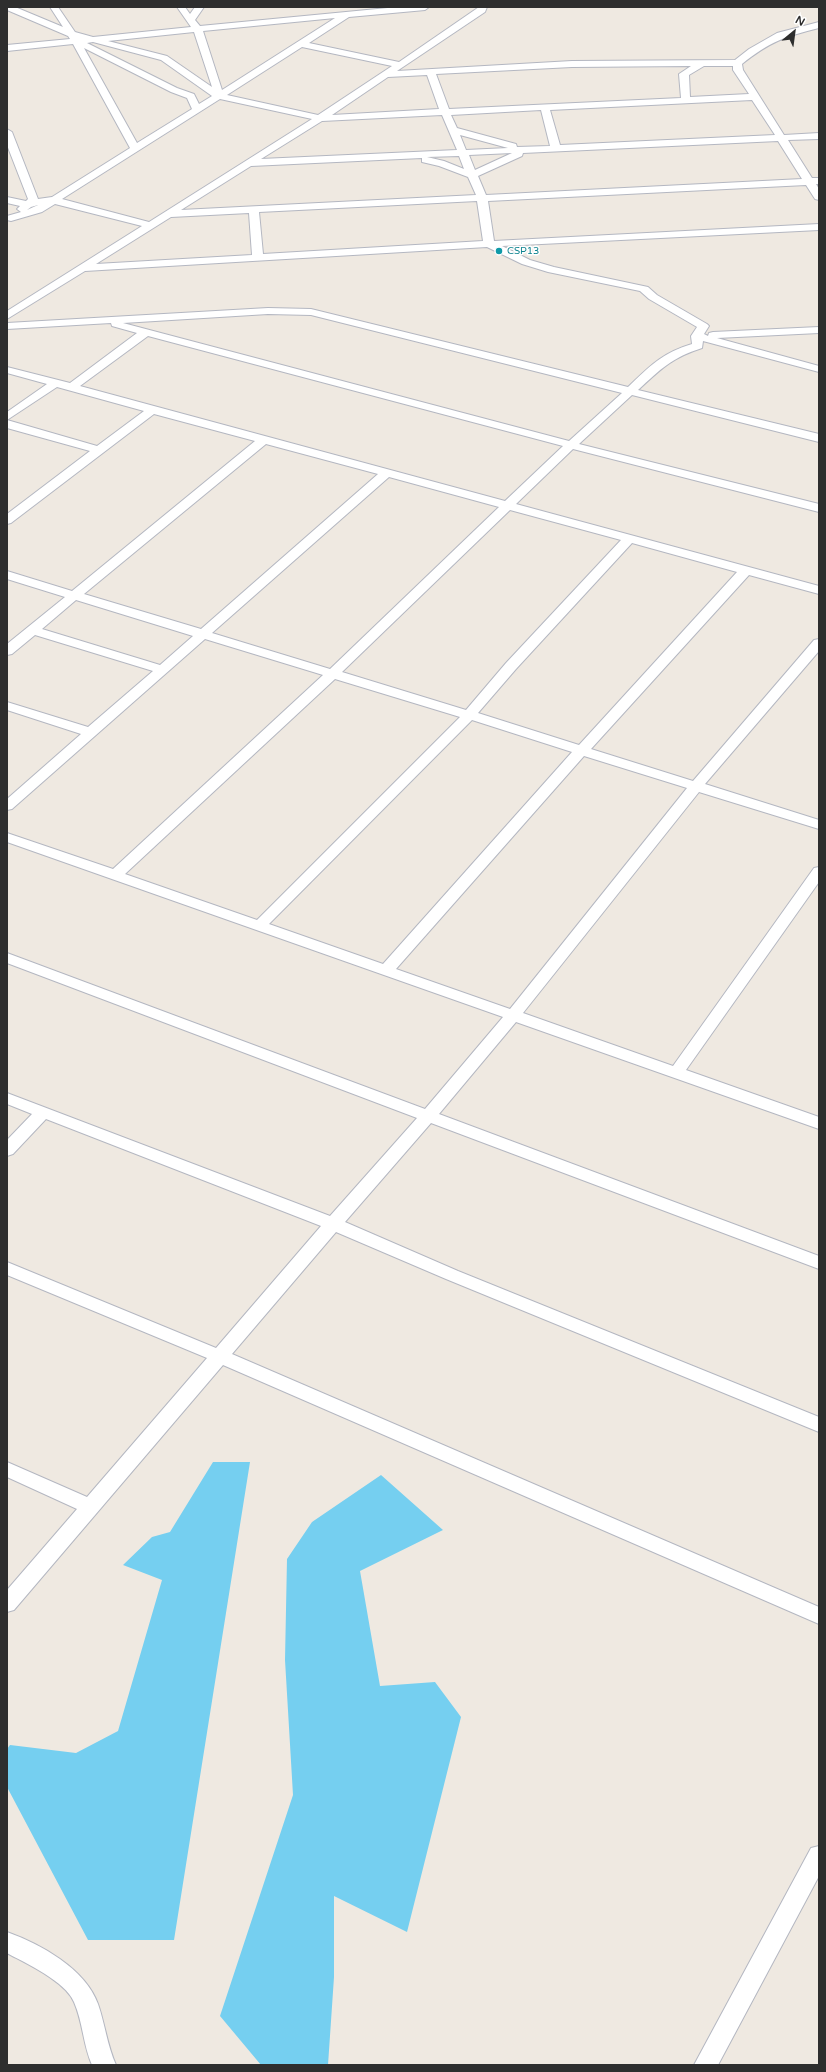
<!DOCTYPE html>
<style>
body{margin:0}
#map{position:relative;width:826px;height:2072px;overflow:hidden;background:#efe9e1;font-family:"Varela Round",sans-serif}
canvas{display:block}
.frame{position:absolute;inset:0;border:8px solid #2e2e2e;pointer-events:none}
.north{position:absolute;left:774px;top:12px;width:40px;height:40px;-webkit-text-stroke:3px #fff;paint-order:stroke;rotate:29deg;font-size:11px;font-weight:700;line-height:16px;text-align:center;color:#2e2e2e}
.north::after{content:'';display:block;margin:auto;width:14px;height:18px;background:#2e2e2e;clip-path:polygon(50% 0,100% 100%,50% 72%,0 100%)}
</style>
<div id="map">
<canvas width="826" height="2072"></canvas>
<div class="frame"></div>
<div class="north">N</div>
</div>
<script>
const ctx = document.querySelector('canvas').getContext('2d');
ctx.lineJoin = 'round';
function paint(path, color) {
  ctx.fillStyle = color;
  ctx.fill(path, 'evenodd');
}
function trace(path, color, width, dash) {
  ctx.strokeStyle = color;
  ctx.lineWidth = width;
  ctx.lineCap = dash ? 'butt' : 'round';
  ctx.setLineDash(dash || []);
  ctx.stroke(path);
}
function drawText(font, color, halo, rows, align = 'center') {
  ctx.font = font + ' "Varela Round",sans-serif';
  ctx.lineWidth = 3;
  ctx.setLineDash([]);
  ctx.textBaseline = 'middle';
  ctx.strokeStyle = halo;
  ctx.fillStyle = color;
  for (const [text, x, y, turn = 0] of rows) {
    ctx.save();
    ctx.translate(x, y);
    ctx.rotate((+turn || 0) * Math.PI / 180);
    ctx.textAlign = isNaN(turn) ? turn : align;
    if (halo) ctx.strokeText(text, 0, 0);
    ctx.fillText(text, 0, 0);
    ctx.restore();
  }
}
paint(new Path2D(`
 M 213,1462 L 250,1462 L 174,1940 L 88,1940 L 7,1787 L 7,1749 L 10,1745 L 76,1753 L 118,1731 L 162,1580 L 123,1565 L 152,1537 L 170,1532 Z
 M 381,1475 L 443,1530 L 360,1571 L 380,1686 L 435,1682 L 461,1717 L 407,1932 L 334,1896 L 334,1977 L 328,2065 L 261,2065 L 220,2016 L 293,1795 L 285,1660 L 287,1559 L 312,1522 Z`), '#75cff0');
const minor = new Path2D(`
 M 7,7 L 15,7 L 63,27 L 50,7 L 58,7 L 75,32 L 93,37 L 191,27 L 177,7 L 185,7 L 190,14 L 195,7 L 204,7 L 195,20 L 200,26 L 398,7 L 429,7 L 425,10 L 349,17 L 309,43 L 399,62 L 479,7 L 487,7 L 485,12 L 397,71 L 572,61 L 735,60 L 749,49 L 777,33 L 819,22 L 819,28 C 786,36 769,42 742,64 L 743,70 L 784,135 L 819,133 L 819,139 L 788,140 L 812,178 L 819,178 L 819,184 L 816,184 L 819,189 L 819,200 L 815,199 L 806,185 L 488,201 L 494,241 L 819,224 L 819,230 L 502,246 L 530,260 L 554,267 L 648,287 L 657,295 L 707,324 L 709,326 L 704,334 L 708,336 L 709,333 L 713,332 L 819,327 L 819,333 L 717,338 L 819,366 L 819,372 L 703,341 L 702,348 C 671,358 661,369 638,390 L 819,434 L 819,442 L 632,395 L 579,444 L 819,504 L 819,512 L 573,449 L 516,504 L 819,586 L 819,594 L 749,575 L 591,749 L 693,781 L 814,640 L 819,639 L 819,651 L 705,784 L 819,820 L 819,829 L 699,792 L 523,1013 L 673,1066 L 814,868 L 819,867 L 819,882 L 686,1070 L 819,1117 L 819,1129 L 516,1022 L 439,1114 L 819,1256 L 819,1269 L 431,1123 L 345,1222 L 458,1271 L 819,1417 L 819,1432 L 446,1279 L 336,1232 L 232,1354 L 819,1607 L 819,1624 L 223,1365 L 14,1610 L 7,1612 L 7,1590 L 77,1509 L 7,1477 L 7,1462 L 87,1497 L 207,1358 L 7,1275 L 7,1262 L 216,1348 L 321,1226 L 46,1119 L 13,1154 L 7,1156 L 7,1140 L 32,1114 L 7,1104 L 7,1093 L 330,1216 L 417,1118 L 7,963 L 7,953 L 425,1109 L 503,1017 L 7,842 L 7,833 L 113,869 L 323,675 L 205,639 L 12,809 L 7,810 L 7,799 L 81,734 L 7,710 L 7,702 L 88,727 L 153,671 L 35,635 L 12,654 L 7,655 L 7,644 L 65,597 L 7,579 L 7,571 L 72,591 L 255,441 L 154,414 L 11,523 L 7,524 L 7,514 L 90,451 L 7,428 L 7,412 L 47,384 L 7,373 L 7,367 L 70,383 L 137,333 L 112,326 L 111,323 L 7,329 L 7,323 L 268,308 L 311,309 L 628,387 C 650,366 662,353 692,344 L 691,336 L 697,327 L 649,299 L 640,291 L 548,272 L 522,264 L 487,247 L 85,271 L 7,319 L 7,311 L 142,226 L 55,204 L 42,212 L 11,221 L 7,220 L 7,216 L 21,212 L 17,209 L 20,206 L 7,203 L 7,197 L 26,201 L 28,199 L 7,145 L 7,129 L 12,132 L 38,199 L 52,197 L 130,148 L 73,44 L 7,51 L 7,45 L 70,39 L 68,36 L 7,10 ZM 335,18 L 222,90 L 203,31 ZM 194,32 L 212,87 L 167,56 L 108,41 ZM 93,42 L 161,60 L 212,96 L 199,104 L 194,94 L 177,88 L 87,43 ZM 302,47 L 392,66 L 318,115 L 227,95 ZM 84,48 L 171,92 L 187,98 L 192,109 L 137,143 ZM 691,66 L 679,74 L 681,98 L 449,109 L 436,74 L 572,67 ZM 704,66 L 733,66 L 733,70 L 749,94 L 690,97 L 689,75 ZM 427,75 L 439,109 L 332,115 L 388,77 ZM 220,99 L 312,119 L 149,222 L 62,199 ZM 752,100 L 775,135 L 560,145 L 550,110 ZM 541,110 L 550,146 L 517,147 L 516,144 L 457,128 L 451,115 ZM 442,115 L 457,150 L 261,159 L 322,121 ZM 460,135 L 508,148 L 466,150 ZM 778,141 L 802,179 L 486,195 L 478,176 L 522,156 L 523,153 ZM 512,153 L 475,170 L 469,155 ZM 459,156 L 464,169 L 444,161 L 427,157 ZM 422,158 L 422,162 L 439,166 L 468,177 L 476,195 L 181,210 L 251,166 ZM 477,201 L 483,241 L 263,254 L 259,212 ZM 38,205 L 27,210 L 31,207 ZM 249,213 L 252,255 L 96,264 L 171,217 ZM 268,314 L 311,315 L 622,393 L 569,441 L 123,323 ZM 148,336 L 563,446 L 505,501 L 80,386 ZM 57,387 L 144,411 L 97,446 L 7,420 ZM 266,444 L 378,474 L 201,629 L 84,594 ZM 389,477 L 499,507 L 330,669 L 212,633 ZM 510,510 L 621,540 L 506,663 L 466,710 L 342,672 ZM 632,543 L 737,572 L 579,745 L 478,713 L 516,669 ZM 76,600 L 193,636 L 160,665 L 42,629 ZM 335,679 L 460,717 L 257,920 L 125,874 ZM 472,720 L 572,752 L 383,964 L 269,924 ZM 584,756 L 687,788 L 510,1009 L 396,969 Z
 M 819,1846 L 819,1876 L 718,2065 L 694,2065 L 811,1848 Z
 M 7,1932 C 40,1944 85,1968 98,2004 C 105,2024 107,2045 116,2065 L 92,2065 C 83,2045 83,2022 74,2002 C 65,1981 27,1964 7,1953 Z`);
trace(minor, '#b4b7c1', 2);
paint(minor, '#fff');
for (const [x, y, r, color] of [
 [499,251,4,"#0f9aa8"]
]) {
  const dot = new Path2D();
  dot.arc(x, y, r, 0, 2 * Math.PI);
  ctx.fillStyle = color;
  ctx.fill(dot);
  trace(dot, '#fff', 1.5);
}
drawText('10px', '#0d838f', '#fff', [
 ["CSP13",507,251]
], 'left');
</script>
